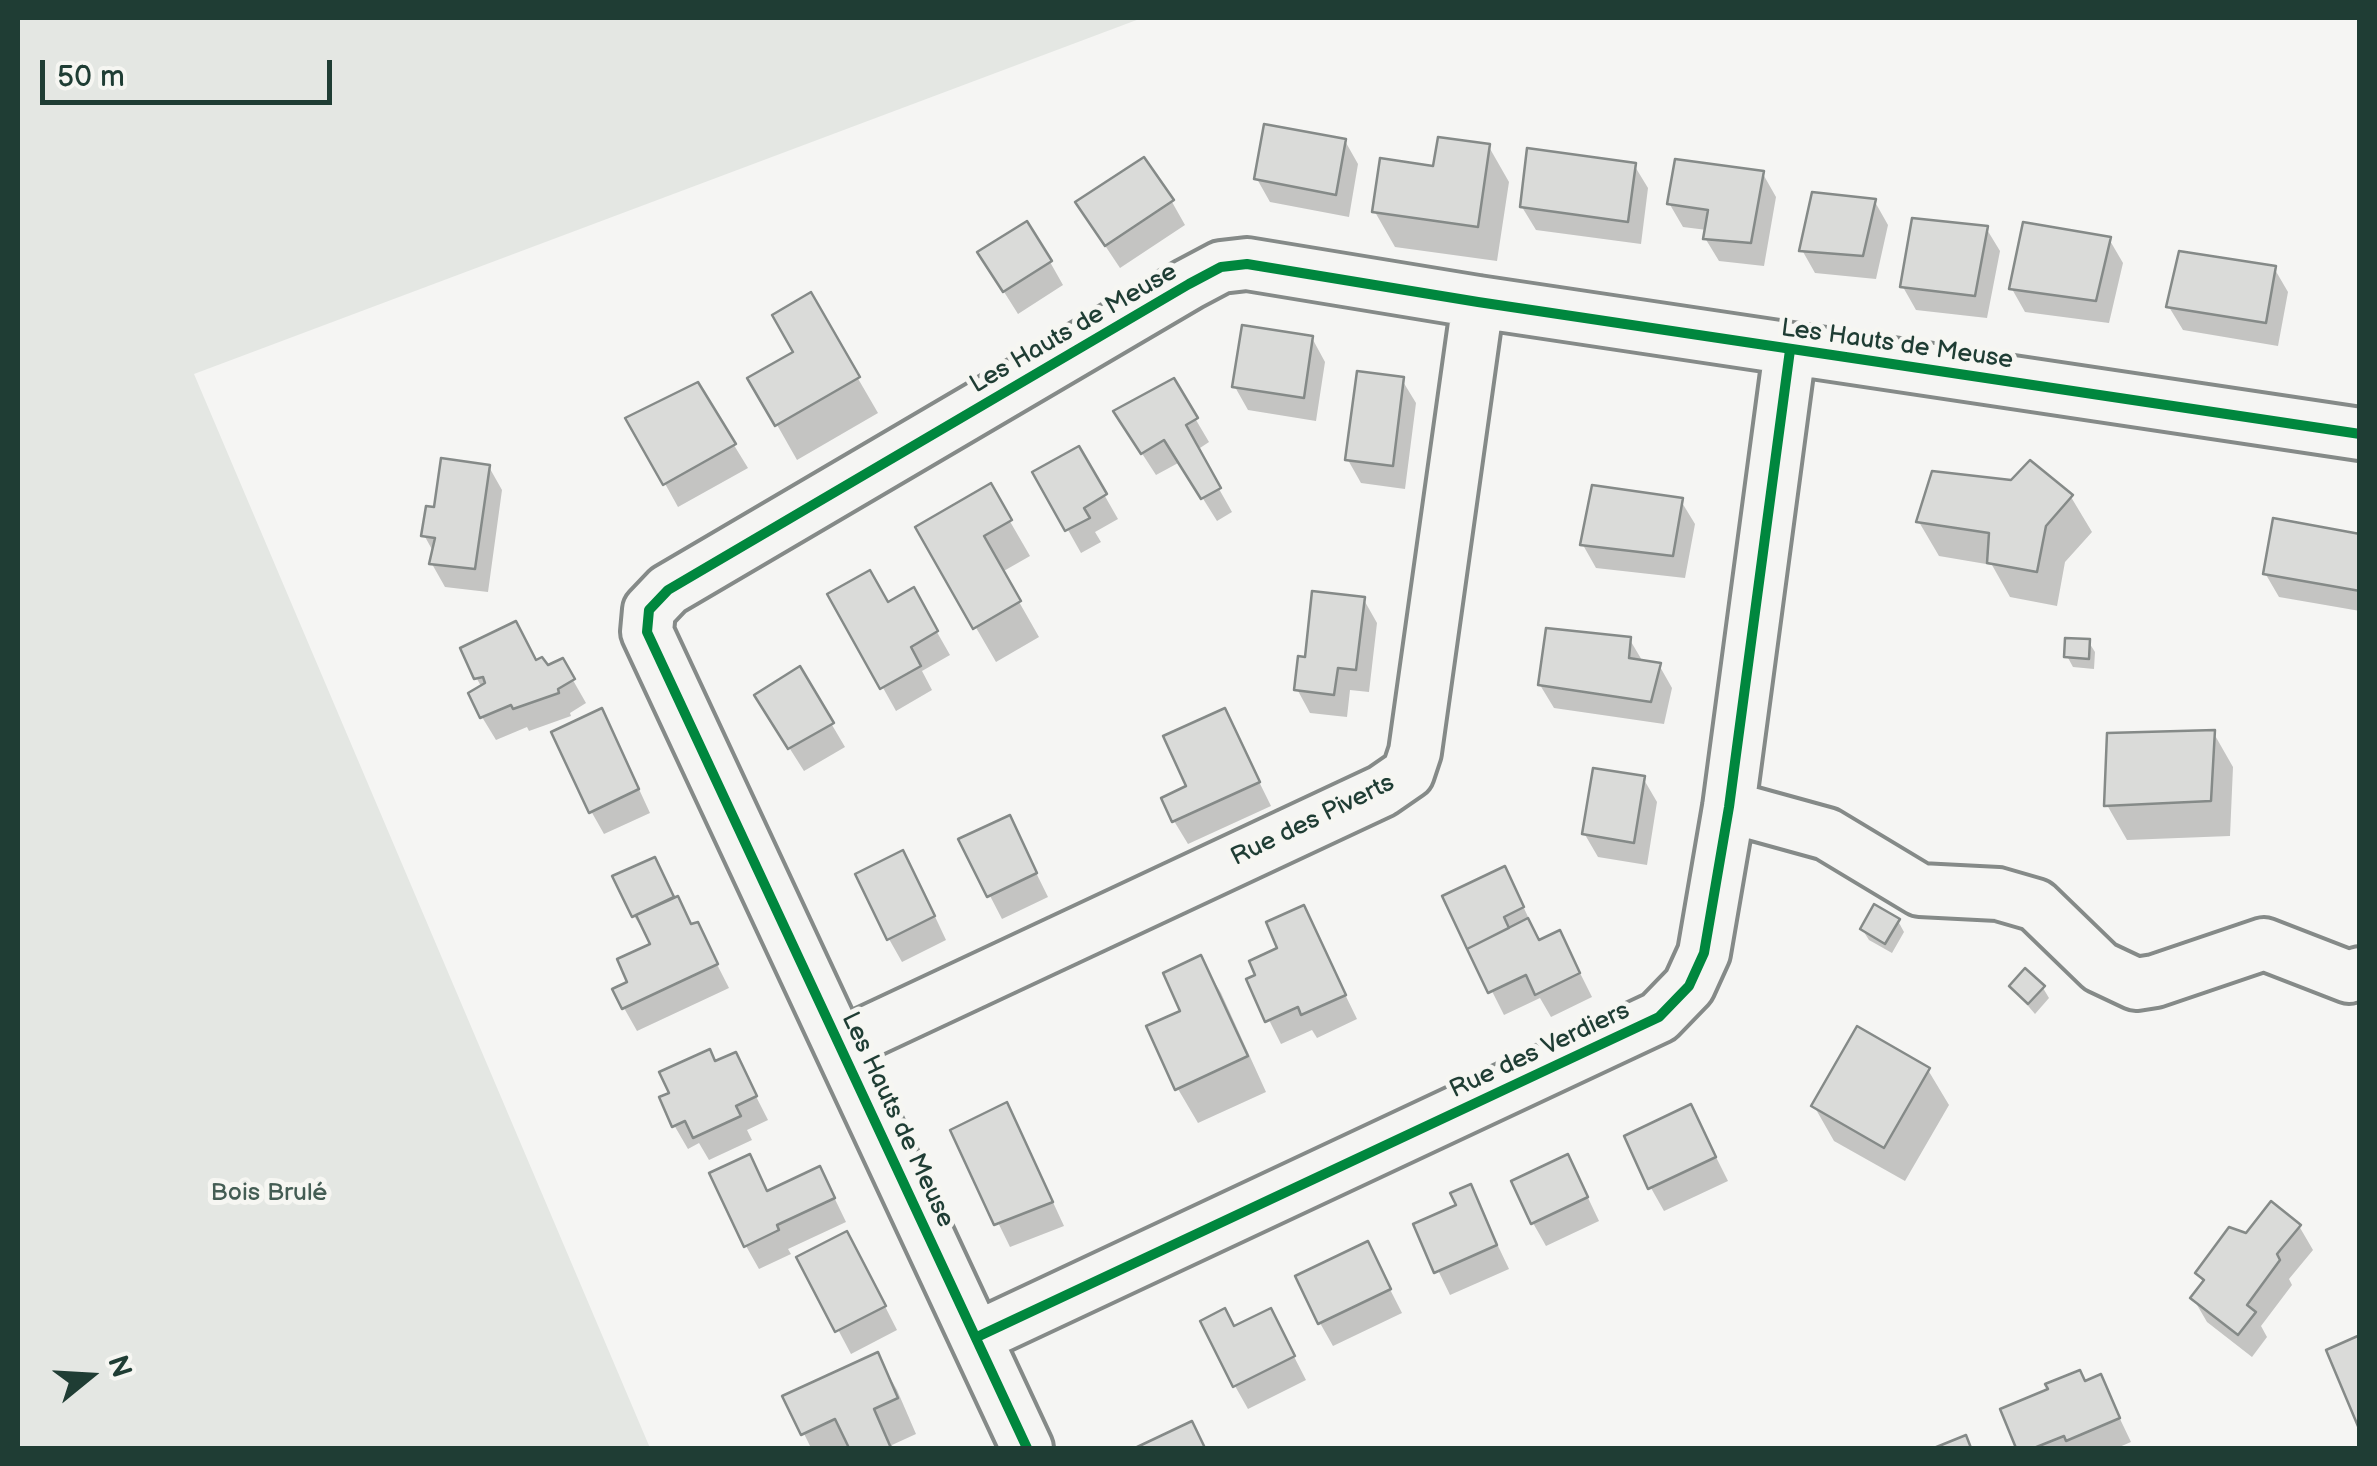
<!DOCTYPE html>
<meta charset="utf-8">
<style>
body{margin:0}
#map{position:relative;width:2377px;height:1466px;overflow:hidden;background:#f5f5f3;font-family:"Balsamiq Sans",sans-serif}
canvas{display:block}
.frame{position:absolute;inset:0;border:20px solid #1f3d34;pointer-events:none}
.north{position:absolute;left:40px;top:1326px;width:100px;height:100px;-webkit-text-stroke:8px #f6f6f2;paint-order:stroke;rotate:72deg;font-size:28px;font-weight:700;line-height:40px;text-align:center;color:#1f3d34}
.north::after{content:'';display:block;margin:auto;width:35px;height:45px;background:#1f3d34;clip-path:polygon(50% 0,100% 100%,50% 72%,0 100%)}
.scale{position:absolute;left:40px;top:60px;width:292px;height:45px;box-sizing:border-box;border:5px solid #1f3d34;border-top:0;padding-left:12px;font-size:30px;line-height:35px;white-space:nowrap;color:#1f3d34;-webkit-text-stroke:8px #f6f6f2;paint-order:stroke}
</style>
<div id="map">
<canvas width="2377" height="1466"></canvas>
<div class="frame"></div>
<div class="north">N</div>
<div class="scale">50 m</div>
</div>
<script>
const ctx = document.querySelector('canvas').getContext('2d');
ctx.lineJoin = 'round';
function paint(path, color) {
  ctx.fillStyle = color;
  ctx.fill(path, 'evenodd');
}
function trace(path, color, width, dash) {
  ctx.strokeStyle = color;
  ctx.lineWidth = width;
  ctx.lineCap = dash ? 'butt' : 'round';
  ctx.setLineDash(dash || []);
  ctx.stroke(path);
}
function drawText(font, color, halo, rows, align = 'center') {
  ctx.font = font + ' "Balsamiq Sans",sans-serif';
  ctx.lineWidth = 10;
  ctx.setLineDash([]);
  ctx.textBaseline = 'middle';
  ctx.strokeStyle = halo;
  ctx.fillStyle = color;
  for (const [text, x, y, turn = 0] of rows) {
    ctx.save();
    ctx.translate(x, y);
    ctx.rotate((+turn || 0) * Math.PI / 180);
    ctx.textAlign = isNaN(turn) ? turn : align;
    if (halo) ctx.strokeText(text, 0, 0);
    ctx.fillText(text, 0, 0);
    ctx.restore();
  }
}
paint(new Path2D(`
 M 18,18 L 1142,18 L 194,374 L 650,1448 L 18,1448 Z`), '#e4e7e3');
paint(new Path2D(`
 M 1345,141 L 1358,164 L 1349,217 L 1270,202 L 1257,179 Z
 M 1489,147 L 1509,182 L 1497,261 L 1395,247 L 1375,212 L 1436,169 Z
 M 1634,165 L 1648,188 L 1641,244 L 1536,230 L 1522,207 Z
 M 1763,174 L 1776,197 L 1764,266 L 1719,261 L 1705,238 L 1707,230 L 1683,227 L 1669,203 Z
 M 1172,202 L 1185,225 L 1120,268 L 1092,226 Z
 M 1875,202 L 1888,225 L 1876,279 L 1815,273 L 1802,250 Z
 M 1986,228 L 2000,251 L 1987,318 L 1916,310 L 1903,287 Z
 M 2109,239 L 2123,263 L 2109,323 L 2025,312 L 2012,289 Z
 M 1050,262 L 1063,285 L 1018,314 L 994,276 Z
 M 2274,268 L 2288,292 L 2278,346 L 2183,330 L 2169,307 Z
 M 810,296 L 878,413 L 797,460 L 751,379 L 796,352 Z
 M 1312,338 L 1325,362 L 1316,421 L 1248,410 L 1235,387 Z
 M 1402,380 L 1416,403 L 1405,489 L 1361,483 L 1348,460 Z
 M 1173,381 L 1209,442 L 1197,450 L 1232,512 L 1217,521 L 1180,462 L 1156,475 L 1130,435 Z
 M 697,385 L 748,468 L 678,507 L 629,419 Z
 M 1078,449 L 1118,519 L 1095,532 L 1101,542 L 1081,553 L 1036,473 Z
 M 2030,464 L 2071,497 L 2092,532 L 2065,562 L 2057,606 L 2010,597 L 1992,565 L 1939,556 L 1919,522 L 2012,482 Z
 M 489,467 L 502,490 L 488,592 L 445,587 L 432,564 L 434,553 L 424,535 L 437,509 Z
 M 990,487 L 1030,556 L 1002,572 L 1039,637 L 996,662 L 918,528 Z
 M 1681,501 L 1695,524 L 1685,578 L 1596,568 L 1583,545 Z
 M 2360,537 L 2360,611 L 2279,597 L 2265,573 Z
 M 913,590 L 950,655 L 922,671 L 932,690 L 896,711 L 831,595 L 887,605 Z
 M 1364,600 L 1377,623 L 1369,692 L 1350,690 L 1347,717 L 1310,713 L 1297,689 L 1307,659 Z
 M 1630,640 L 1643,662 L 1659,665 L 1672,688 L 1664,724 L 1554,708 L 1540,685 Z
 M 2088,641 L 2095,652 L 2094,669 L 2073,667 L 2067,656 Z
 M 562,661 L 586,703 L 570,713 L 571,716 L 529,731 L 527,727 L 496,740 L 482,717 L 482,688 L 476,677 L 547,669 Z
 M 799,669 L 845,747 L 804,771 L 771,719 Z
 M 1224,711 L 1271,806 L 1188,844 L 1174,821 Z
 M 2213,732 L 2233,767 L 2230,836 L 2127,840 L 2107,805 Z
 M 614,735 L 650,813 L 604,834 L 591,811 Z
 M 1643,778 L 1657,802 L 1647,865 L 1598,857 L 1584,833 Z
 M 1009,818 L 1048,897 L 1002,919 L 961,840 Z
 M 916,876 L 946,940 L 902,962 L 889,939 Z
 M 667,883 L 692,926 L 697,925 L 729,988 L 637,1031 L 624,1008 L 630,983 L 653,945 L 634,916 Z
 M 1517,893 L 1540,943 L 1572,957 L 1592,997 L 1551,1017 L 1540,998 L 1504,1015 L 1445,898 Z
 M 1303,908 L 1357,1019 L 1317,1038 L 1312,1030 L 1281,1044 L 1249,980 L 1259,976 L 1281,949 Z
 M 1898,921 L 1904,932 L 1892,953 L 1869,940 L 1862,929 Z
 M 1200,958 L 1221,993 L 1266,1092 L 1198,1123 L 1178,1089 Z
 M 2012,987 L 2043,988 L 2049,998 L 2035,1014 Z
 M 735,1055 L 768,1120 L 747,1130 L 752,1140 L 709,1160 L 699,1143 L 688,1149 L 674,1125 L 672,1094 L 715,1064 Z
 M 1928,1070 L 1949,1105 L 1905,1181 L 1834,1141 L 1814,1106 Z
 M 1019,1129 L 1064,1226 L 1010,1247 L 953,1131 Z
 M 1703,1131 L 1728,1181 L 1664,1211 L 1651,1188 Z
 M 762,1181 L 768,1194 L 832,1193 L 846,1222 L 788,1249 L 791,1254 L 759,1269 L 746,1246 Z
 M 1580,1181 L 1599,1221 L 1546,1246 L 1533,1223 Z
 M 1470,1187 L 1509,1269 L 1450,1295 L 1416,1225 L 1459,1206 Z
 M 2299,1226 L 2313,1250 L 2289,1279 L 2292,1285 L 2261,1326 L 2267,1337 L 2252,1357 L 2207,1322 L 2193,1298 L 2204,1284 L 2198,1273 L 2247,1236 Z
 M 1367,1244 L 1402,1313 L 1333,1346 L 1320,1323 Z
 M 860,1257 L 897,1330 L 851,1354 L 800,1258 Z
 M 1234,1329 L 1283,1335 L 1306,1380 L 1248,1409 L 1235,1386 Z
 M 877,1355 L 897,1390 L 916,1434 L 892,1445 L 893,1448 L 811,1448 L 786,1397 Z
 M 2100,1377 L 2131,1442 L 2117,1448 L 2019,1448 L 2003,1411 Z`), '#0003');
const building = new Path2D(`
 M 1264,124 L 1346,139 L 1336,195 L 1254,179 Z
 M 1438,137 L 1490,144 L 1478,227 L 1372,212 L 1380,158 L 1433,166 Z
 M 1527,148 L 1636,163 L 1628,222 L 1520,207 Z
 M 1144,157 L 1174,200 L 1105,246 L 1075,202 Z
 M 1675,159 L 1764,171 L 1751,243 L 1703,239 L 1708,210 L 1667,204 Z
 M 1812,192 L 1876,199 L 1863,256 L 1799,251 Z
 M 1912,218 L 1988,226 L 1975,296 L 1900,287 Z
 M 1027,221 L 1052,261 L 1003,292 L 977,252 Z
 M 2023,222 L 2111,237 L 2096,301 L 2009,289 Z
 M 2179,251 L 2276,266 L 2266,323 L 2166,307 Z
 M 811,292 L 860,377 L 775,426 L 747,378 L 793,352 L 772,315 Z
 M 1242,325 L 1313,336 L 1304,398 L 1232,387 Z
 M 1357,371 L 1404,377 L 1393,466 L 1345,460 Z
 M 1174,378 L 1198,418 L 1186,425 L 1221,488 L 1201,499 L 1164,440 L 1141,454 L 1113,411 Z
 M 698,382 L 736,444 L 663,485 L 625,418 Z
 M 1079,446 L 1107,494 L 1084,508 L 1090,518 L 1065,531 L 1032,472 Z
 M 441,458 L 490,465 L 475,569 L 429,564 L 435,538 L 421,536 L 426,506 L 434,507 Z
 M 2030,460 L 2073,495 L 2046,526 L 2037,572 L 1987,563 L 1989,533 L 1916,522 L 1932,471 L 2011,480 Z
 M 991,483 L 1012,520 L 984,536 L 1021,601 L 973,629 L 915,527 Z
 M 1592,485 L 1683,498 L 1673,556 L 1580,545 Z
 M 2273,518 L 2360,534 L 2360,591 L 2263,574 Z
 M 870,570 L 888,602 L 914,587 L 938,631 L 911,647 L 921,666 L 880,689 L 827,594 Z
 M 1312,591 L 1365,597 L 1356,670 L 1338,668 L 1334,695 L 1294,690 L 1298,656 L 1305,657 Z
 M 516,621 L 536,660 L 542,657 L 548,665 L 563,658 L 575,679 L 558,689 L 559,693 L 513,709 L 511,705 L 480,718 L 468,693 L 485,683 L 483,677 L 474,679 L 460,648 Z
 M 1546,628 L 1631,637 L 1629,658 L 1661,663 L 1651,702 L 1538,685 Z
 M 2065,638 L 2090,639 L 2089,659 L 2064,657 Z
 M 800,666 L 834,723 L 788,749 L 754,695 Z
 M 602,708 L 639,789 L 589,813 L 551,732 Z
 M 1225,708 L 1260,782 L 1172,822 L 1161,798 L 1186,786 L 1163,736 Z
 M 2215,730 L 2211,801 L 2104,806 L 2107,733 Z
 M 1593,768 L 1645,776 L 1634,843 L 1582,834 Z
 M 1010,815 L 1037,873 L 987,897 L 958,839 Z
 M 903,850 L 935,916 L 887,940 L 855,874 Z
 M 655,857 L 674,897 L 632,917 L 612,876 Z
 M 1505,866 L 1524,907 L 1504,917 L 1509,928 L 1467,949 L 1442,896 Z
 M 678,896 L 691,924 L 698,922 L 718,964 L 622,1009 L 612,989 L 627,982 L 617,959 L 650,944 L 636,915 Z
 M 1874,904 L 1900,919 L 1885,944 L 1860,929 Z
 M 1304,905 L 1346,995 L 1301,1015 L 1298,1007 L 1265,1022 L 1246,979 L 1255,975 L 1249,961 L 1277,948 L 1266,922 Z
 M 1528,918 L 1539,940 L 1560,930 L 1580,973 L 1535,995 L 1526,975 L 1488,993 L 1467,949 Z
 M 1201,955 L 1248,1056 L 1175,1090 L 1146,1026 L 1180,1011 L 1163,973 Z
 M 2025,968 L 2045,986 L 2028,1004 L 2009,986 Z
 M 1857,1026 L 1930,1068 L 1884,1148 L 1811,1106 Z
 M 710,1049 L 715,1061 L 736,1052 L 757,1096 L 736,1106 L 741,1116 L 693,1138 L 685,1121 L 672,1127 L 659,1097 L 669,1093 L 659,1072 Z
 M 1007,1102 L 1053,1202 L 994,1225 L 950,1130 Z
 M 1691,1104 L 1716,1157 L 1648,1189 L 1624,1136 Z
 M 750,1154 L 767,1191 L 820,1166 L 835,1198 L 777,1225 L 779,1230 L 744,1247 L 709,1173 Z
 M 1568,1154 L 1588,1197 L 1531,1224 L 1511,1181 Z
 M 1471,1184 L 1497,1245 L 1434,1273 L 1413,1224 L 1456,1205 L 1450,1193 Z
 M 2271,1201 L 2301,1225 L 2277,1254 L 2280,1260 L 2247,1305 L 2256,1312 L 2238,1335 L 2190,1298 L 2204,1280 L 2195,1273 L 2229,1227 L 2246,1233 Z
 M 847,1231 L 886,1306 L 835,1332 L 796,1257 Z
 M 1368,1241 L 1391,1289 L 1318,1324 L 1295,1276 Z
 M 1225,1308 L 1234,1326 L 1271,1308 L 1295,1356 L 1233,1387 L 1200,1321 Z
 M 2360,1335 L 2360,1431 L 2326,1350 Z
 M 878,1352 L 898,1398 L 874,1409 L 891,1448 L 849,1448 L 835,1419 L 801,1435 L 782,1396 Z
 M 2080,1370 L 2085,1381 L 2101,1374 L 2120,1418 L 2066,1441 L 2064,1436 L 2034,1448 L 2016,1448 L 2000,1409 L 2048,1389 L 2045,1384 Z
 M 1192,1421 L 1205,1448 L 1135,1448 Z
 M 1966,1435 L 1971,1448 L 1934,1448 Z`);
paint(building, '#dadbd9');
trace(building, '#858a88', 2.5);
const minor = new Path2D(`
 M 1729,807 L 1827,834 L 1920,890 L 1998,894 L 2036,905 L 2100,967 L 2136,984 L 2155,981 L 2264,944 L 2349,977 L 2360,973
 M 840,1045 L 1382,791 L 1408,773 L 1415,752 L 1478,302
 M 977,1337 L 1659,1017 L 1689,986 L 1704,953 L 1729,807 L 1790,350
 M 1027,1448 L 647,632 L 649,610 L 668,590 L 1189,284 L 1221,267 L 1247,264 L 1478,302 L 2360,434`);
trace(minor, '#858a88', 58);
trace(minor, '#f5f5f3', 50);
trace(new Path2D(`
 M 977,1337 L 1659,1017 L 1689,986 L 1704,953 L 1729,807 L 1790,350
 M 1027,1448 L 647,632 L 649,610 L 668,590 L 1189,284 L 1221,267 L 1247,264 L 1478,302 L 2360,434`), '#00873e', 10);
drawText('25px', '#1f3d34', '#f6f6f2', [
 ["Les Hauts de Meuse",1074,329,-30],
 ["Les Hauts de Meuse",1897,345,8],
 ["Rue des Piverts",1313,821,-26],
 ["Rue des Verdiers",1540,1051,-25],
 ["Les Hauts de Meuse",897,1120,65]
]);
drawText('25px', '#445d54', '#f6f6f2', [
 ["Bois Brulé",269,1194]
]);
</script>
